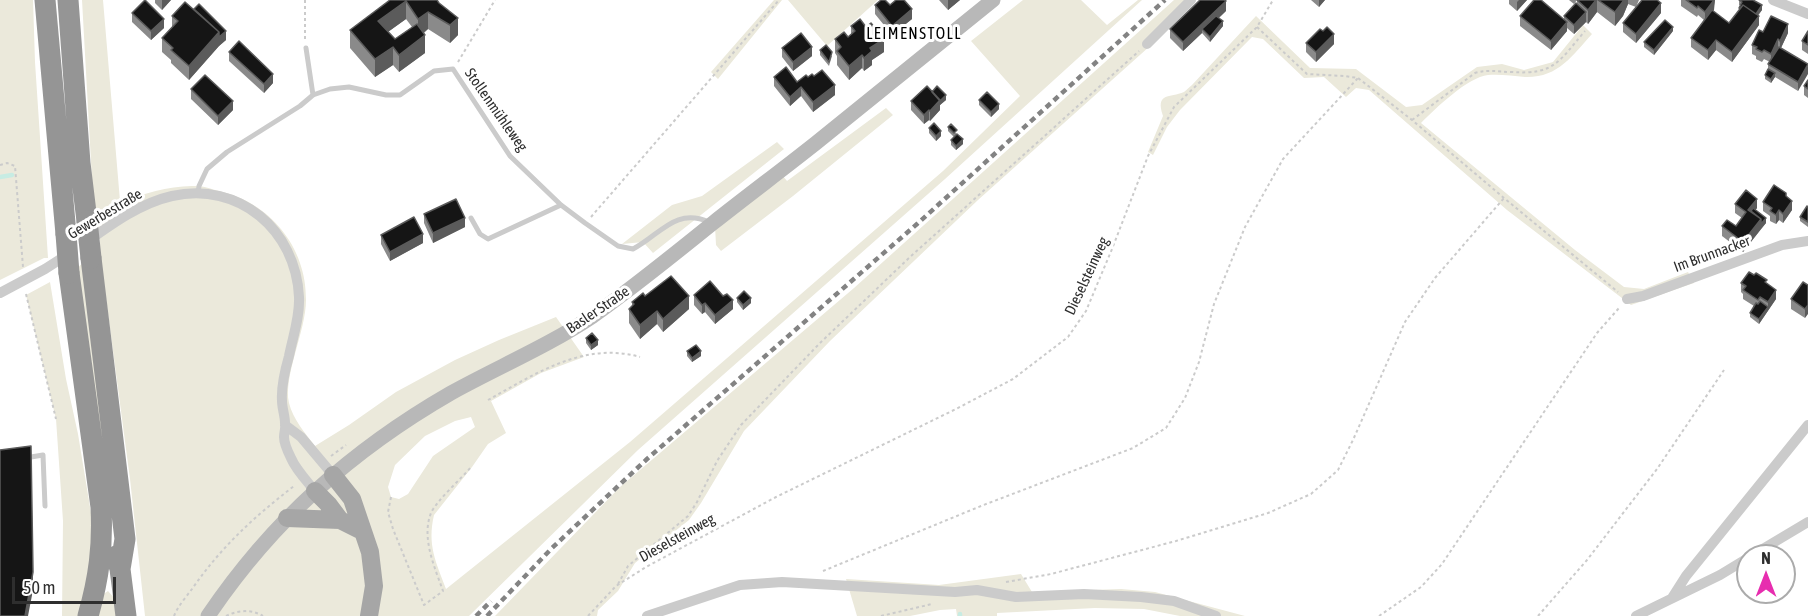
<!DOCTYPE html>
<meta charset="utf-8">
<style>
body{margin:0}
#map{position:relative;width:1808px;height:616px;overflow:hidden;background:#fff;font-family:"Asap Condensed",sans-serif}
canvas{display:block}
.north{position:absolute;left:1736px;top:544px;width:60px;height:60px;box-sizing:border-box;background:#fff;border:2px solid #ababab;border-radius:50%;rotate:0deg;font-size:16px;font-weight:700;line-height:24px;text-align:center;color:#2e2e2e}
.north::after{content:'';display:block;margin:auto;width:21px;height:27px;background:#e72daf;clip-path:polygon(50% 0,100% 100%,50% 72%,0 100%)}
.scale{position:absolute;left:12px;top:577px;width:104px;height:27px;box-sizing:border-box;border:3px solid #2e2e2e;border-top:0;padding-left:8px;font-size:18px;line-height:21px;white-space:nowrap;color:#2e2e2e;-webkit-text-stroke:4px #fff;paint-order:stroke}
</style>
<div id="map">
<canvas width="1808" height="616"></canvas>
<div class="north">N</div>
<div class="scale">50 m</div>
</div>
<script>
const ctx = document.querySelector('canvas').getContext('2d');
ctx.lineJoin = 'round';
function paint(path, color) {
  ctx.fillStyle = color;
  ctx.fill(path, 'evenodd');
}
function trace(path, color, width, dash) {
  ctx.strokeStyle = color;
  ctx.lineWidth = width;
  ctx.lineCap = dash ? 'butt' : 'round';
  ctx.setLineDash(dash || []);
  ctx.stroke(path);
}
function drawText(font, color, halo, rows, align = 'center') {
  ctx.font = font + ' "Asap Condensed",sans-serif';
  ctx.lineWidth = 6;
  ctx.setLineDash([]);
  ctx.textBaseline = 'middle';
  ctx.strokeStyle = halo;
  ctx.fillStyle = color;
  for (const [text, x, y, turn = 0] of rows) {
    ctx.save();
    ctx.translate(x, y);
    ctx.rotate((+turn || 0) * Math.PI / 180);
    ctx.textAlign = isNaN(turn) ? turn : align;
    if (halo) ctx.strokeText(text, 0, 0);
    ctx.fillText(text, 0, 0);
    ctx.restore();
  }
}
paint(new Path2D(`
 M 0,0 L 33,0 L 35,62 L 48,258 L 44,258 L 0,280 Z
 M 82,0 L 103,0 L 120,201 C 145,194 170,185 196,186 C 204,186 211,189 219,191 C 269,202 307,247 306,300 C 306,331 283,376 289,403 C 293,419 305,433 315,446 L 349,425 L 396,392 L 455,360 L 499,340 L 556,317 L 584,357 L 541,373 L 491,401 L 506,433 L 488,444 L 472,467 L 434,515 C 427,545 436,562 446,589 L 630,442 L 741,346 L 943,171 L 1020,96 L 971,41 L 1023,0 L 1081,0 L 1107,25 L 1138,0 L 1142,0 L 945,179 L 638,450 L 469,616 L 145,616 L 130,479 L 100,253 L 100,241 L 94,216 ZM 471,417 L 475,427 L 433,456 L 408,494 L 399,499 L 391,497 L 388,487 L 395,465 L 425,436 L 455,421 Z
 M 774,0 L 782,0 L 718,79 L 711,72 Z
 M 788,0 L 878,0 L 827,46 Z
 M 1174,0 L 1187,0 L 1150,46 L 978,200 L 830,341 L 744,431 L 701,503 L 689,520 L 635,563 L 618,591 L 598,610 L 597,616 L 495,616 L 620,487 L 854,288 Z
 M 1256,16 L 1310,68 L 1356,69 L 1406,107 L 1422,105 L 1477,67 L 1502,64 L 1524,70 L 1553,62 L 1583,25 L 1592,34 C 1572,56 1558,78 1525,77 C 1513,76 1500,74 1488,75 C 1468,77 1436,108 1421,123 L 1575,250 L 1624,287 L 1644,289 L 1688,272 L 1694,283 L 1631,305 L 1507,210 L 1369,90 L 1356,88 L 1346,97 L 1324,77 L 1304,78 L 1263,39 L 1252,37 L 1180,110 L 1167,127 L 1153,155 L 1148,152 L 1163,116 C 1155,92 1170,98 1184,92 C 1187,90 1189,87 1192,85 Z
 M 886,108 L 893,115 L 793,196 L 721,251 L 716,245 L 715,226 L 782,175 L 787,181 Z
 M 777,142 L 784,149 L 653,253 L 643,242 L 622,244 L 672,205 L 702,196 Z
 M 83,263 L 107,463 L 105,467 L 77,268 Z
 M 50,282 L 66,379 L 78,434 L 92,519 L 93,539 L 82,616 L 62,616 L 63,521 L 56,419 L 26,295 Z
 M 1021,574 L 1032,592 L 1121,589 L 1155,592 L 1245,616 L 1180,616 L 1144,609 L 1095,608 L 997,613 L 997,616 L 957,616 L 956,609 L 940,610 L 910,616 L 857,616 L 846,579 L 939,585 Z
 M 108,591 L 115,599 L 116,616 L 94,616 L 99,597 Z`), '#ebe9db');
trace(new Path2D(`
 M 0,177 L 12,175
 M 960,614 L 960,616`), '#c7ece3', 4.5);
trace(new Path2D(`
 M 305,0 L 305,39
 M 1257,27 L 1307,74 L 1344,76 L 1358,78 L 1412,120 L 1504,198 L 1618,292
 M 458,62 L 495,0
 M 1412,120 L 1475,73 C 1489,69 1497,72 1512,72 C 1555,75 1559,61 1585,31
 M 0,165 L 7,163 L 15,166 L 23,267
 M 591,217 L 779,0
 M 26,294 L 56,419
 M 488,400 C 535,374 584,341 640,357
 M 331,456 L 346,445
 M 391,497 L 388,512 L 393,529 L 424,605 L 443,591 C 435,568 421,538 431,513 C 437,500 461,479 471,467
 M 823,571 L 981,506 L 1133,448 L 1166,428 L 1185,398 L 1199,362 L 1214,304 L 1245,227 L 1283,159 L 1358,78
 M 1006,582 L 1051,574 L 1176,541 L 1268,513 L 1311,494 L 1338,470 L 1353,440 L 1405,322 L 1435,278 L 1504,198
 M 618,584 L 628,566 L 688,516 L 697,502 L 717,461 L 741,425 L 820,343 L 910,257 L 1139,51
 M 174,616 C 178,606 186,597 192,589 C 222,546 253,518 294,486
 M 226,616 C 238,610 251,609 263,616
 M 588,616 L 616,586 L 646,567 L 776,497 L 956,409 L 1013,379 L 1068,337 L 1086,311 L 1112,249 L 1148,156 L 1174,107 L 1257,27 L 1273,0
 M 881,616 L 932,604
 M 1379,616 L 1421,587 L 1442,564 L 1597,333 L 1619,308
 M 1538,616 L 1587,560 L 1657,469 L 1724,370`), '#cbcbcb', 2, [3, 3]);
trace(new Path2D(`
 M 306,48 L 313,95
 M 198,193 L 199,186 L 207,169 L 227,152 L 300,106 L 313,95 L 330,89 L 349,87 L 386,95 L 400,95 L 434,71 L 453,69 L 510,156 L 561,205 L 585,223 L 618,246 L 633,249 C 660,235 675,207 709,222
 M 471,218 L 480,234 L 488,239 L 561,205
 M 25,458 L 43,455 L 45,506`), '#cbcbcb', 5);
trace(new Path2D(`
 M 1773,0 L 1808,14
 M 1147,44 L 1191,0
 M 88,241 C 113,223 141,203 172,196 C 239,181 296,230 299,297 C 300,317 293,336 289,356 C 285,370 281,386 282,401 C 282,408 285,416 285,423 C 286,428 284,432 284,437 C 284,443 288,452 291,458 C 296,470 307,481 315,491
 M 0,293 L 45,269 L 70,253
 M 1627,299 L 1643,296 L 1782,245 L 1808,241
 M 285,425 L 301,437 L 333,475
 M 1751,556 L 1808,522
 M 1672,598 L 1686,576 L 1808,425
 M 647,616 L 740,585 L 782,582 L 955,592 L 977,590 L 1016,597 L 1084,594 L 1141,597 L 1174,601 L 1216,616
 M 1636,616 L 1720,575 L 1748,558`), '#cbcbcb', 10);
trace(new Path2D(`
 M 208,616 C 272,521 352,450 451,393 C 498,367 548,346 593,316 C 634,287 673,255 713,223 C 747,196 782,170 816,143 C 875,96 934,47 993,0`), '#b8b8b8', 15);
trace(new Path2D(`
 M 333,475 L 352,499 L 370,552 L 374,586 L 369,616
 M 315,491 L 328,504 L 340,520
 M 287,518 L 340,520 L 362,531`), '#a6a6a6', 18);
trace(new Path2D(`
 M 45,0 L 66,234
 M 68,0 L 80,163 L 87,221
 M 91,258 L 125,539 L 120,569
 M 69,273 L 101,507 C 103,546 99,578 88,616
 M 116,556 L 120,569 L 126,616`), '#959595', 21);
trace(new Path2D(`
 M 476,616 L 491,601
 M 487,616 L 552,548 L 647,459 L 917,224 L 1165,0`), '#838383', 4.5, [6, 4.5]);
trace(new Path2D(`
 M 87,221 L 91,258
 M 66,234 L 69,273`), '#959595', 21);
paint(new Path2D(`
 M 155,0 L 171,0 L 162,10 L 155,3 Z
 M 390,0 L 437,0 L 458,35 L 450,43 L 428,29 L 424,33 L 425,53 L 399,72 L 393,65 L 375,77 L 350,48 L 350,30 ZM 406,19 L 412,27 L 395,39 L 388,32 Z
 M 939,0 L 960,0 L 948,10 Z
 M 1311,0 L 1325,0 L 1319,7 Z
 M 1509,0 L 1527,0 L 1517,11 L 1509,4 Z
 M 1569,0 L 1639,0 L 1636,7 L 1628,4 L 1623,16 L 1615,26 L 1597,12 L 1588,24 L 1586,22 L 1574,34 L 1567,28 L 1567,31 L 1551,50 L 1520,26 L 1520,16 L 1564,19 L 1564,16 L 1577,4 L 1577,0 L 1574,4 Z
 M 1681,0 L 1715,0 L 1713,11 L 1729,23 L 1739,10 L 1740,5 L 1739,5 L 1739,0 L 1762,10 L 1758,16 L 1759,25 L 1732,62 L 1716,50 L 1708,60 L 1691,47 L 1691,38 L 1704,20 L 1698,15 L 1697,17 L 1681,6 Z
 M 875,5 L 890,5 L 912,19 L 892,35 L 875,14 Z
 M 1226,11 L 1219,18 L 1223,26 L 1210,42 L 1202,33 L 1183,51 L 1170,38 L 1170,29 Z
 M 132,13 L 164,28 L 151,40 L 132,22 Z
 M 1661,13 L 1636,43 L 1623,32 L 1623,23 Z
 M 172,16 L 226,40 L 219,46 L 189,80 L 171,63 L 171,60 L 162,52 L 162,38 L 172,27 Z
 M 851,26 L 884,52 L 872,60 L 872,65 L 864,71 L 862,68 L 849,80 L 837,65 L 837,56 L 835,53 L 835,39 L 848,37 L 851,35 Z
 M 1323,31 L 1334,44 L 1316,62 L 1306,52 L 1306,43 Z
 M 1673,31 L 1654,55 L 1644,47 L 1644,42 Z
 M 1808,31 L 1808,54 L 1802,50 L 1802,41 Z
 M 1763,32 L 1788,33 L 1781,48 L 1808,64 L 1798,91 L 1775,77 L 1771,83 L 1765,79 L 1765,75 L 1768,69 L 1768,64 L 1770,62 L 1764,59 L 1762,62 L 1756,59 L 1756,56 L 1752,54 L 1752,45 Z
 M 782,48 L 812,56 L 793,71 L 782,57 Z
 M 820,50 L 832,56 L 829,66 L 820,55 Z
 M 229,52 L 273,83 L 264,93 L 229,61 Z
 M 774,77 L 797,82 L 808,77 L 835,95 L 813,112 L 801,96 L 790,106 L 774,86 Z
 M 1808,80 L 1808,98 L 1804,95 L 1804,86 Z
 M 191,89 L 233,110 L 218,125 L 191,99 Z
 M 932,92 L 946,100 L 940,105 L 940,110 L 930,121 L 929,120 L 924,124 L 911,110 L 911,101 Z
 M 979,100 L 999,109 L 991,117 L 979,105 Z
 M 948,127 L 957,134 L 963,144 L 956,150 L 951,145 L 951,140 L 954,137 L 948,131 Z
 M 929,128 L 941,136 L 936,141 L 929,133 Z
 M 1786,196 L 1792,210 L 1783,223 L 1779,220 L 1776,224 L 1770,221 L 1770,216 L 1763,211 L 1763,202 Z
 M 1735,204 L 1757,208 L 1755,210 L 1766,223 L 1743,252 L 1722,236 L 1722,226 L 1736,226 L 1742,218 L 1735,213 Z
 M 1808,207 L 1808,227 L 1800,221 L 1800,217 Z
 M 424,214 L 465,227 L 433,243 L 424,223 Z
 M 381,235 L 423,243 L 390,261 L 381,244 Z
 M 1741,283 L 1767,283 L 1776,299 L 1759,324 L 1750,317 L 1750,313 L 1754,306 L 1743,299 L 1743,294 L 1741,292 Z
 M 1808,285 L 1805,318 L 1791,309 L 1791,299 Z
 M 694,295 L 733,309 L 715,324 L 705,312 L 702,314 L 694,305 Z
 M 737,298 L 751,303 L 743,310 L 737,302 Z
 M 632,302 L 689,309 L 663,332 L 657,324 L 640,339 L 629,323 L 629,309 L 632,306 Z
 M 586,338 L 598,345 L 591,350 L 586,343 Z
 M 687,351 L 701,356 L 692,362 L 687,356 Z`), '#8a8a8a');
paint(new Path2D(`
 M 162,0 L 171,0 L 162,10 Z
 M 948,0 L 960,0 L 948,10 Z
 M 1319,0 L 1325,0 L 1319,7 Z
 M 1519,0 L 1527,0 L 1517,11 L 1517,2 Z
 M 1596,0 L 1597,0 L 1597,12 L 1588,24 L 1588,10 Z
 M 1624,0 L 1628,0 L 1628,4 L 1623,16 L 1615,26 L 1615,12 Z
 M 1711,0 L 1715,0 L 1714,10 L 1705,21 L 1705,12 Z
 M 406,1 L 406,19 L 378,39 L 378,21 Z
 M 1226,1 L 1226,11 L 1204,31 L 1202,29 L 1202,33 L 1183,51 L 1183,42 Z
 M 1661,3 L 1661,13 L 1636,43 L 1636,34 Z
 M 1762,5 L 1762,10 L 1753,21 L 1753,17 Z
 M 912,9 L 912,19 L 892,35 L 892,26 Z
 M 428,12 L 428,29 L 418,37 L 418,19 Z
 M 1586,12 L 1586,22 L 1574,34 L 1574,25 Z
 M 1759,16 L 1759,25 L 1732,62 L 1732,52 Z
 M 458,18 L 458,35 L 450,43 L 450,25 Z
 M 164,19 L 164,28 L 151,40 L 151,31 Z
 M 1223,21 L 1223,26 L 1210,42 L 1210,37 Z
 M 1567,22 L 1567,31 L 1551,50 L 1551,41 Z
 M 1788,24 L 1788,33 L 1780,50 L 1780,41 Z
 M 1673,27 L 1673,31 L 1654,55 L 1654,50 Z
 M 226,31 L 226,40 L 219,46 L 189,80 L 189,66 L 219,32 Z
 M 1334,34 L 1334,44 L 1316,62 L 1316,52 Z
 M 425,35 L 425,53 L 399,72 L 399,55 Z
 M 884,39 L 884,52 L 872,60 L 872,65 L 864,71 L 864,58 L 870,48 Z
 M 1778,39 L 1778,49 L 1771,63 L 1771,54 Z
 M 1716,40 L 1716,50 L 1708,60 L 1708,50 Z
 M 393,47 L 393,65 L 375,77 L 375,59 Z
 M 812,47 L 812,56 L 793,71 L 793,62 Z
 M 862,55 L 862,68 L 849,80 L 849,66 Z
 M 1808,65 L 1808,74 L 1798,91 L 1798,82 Z
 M 1775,73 L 1775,77 L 1771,83 L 1771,79 Z
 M 273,74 L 273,83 L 264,93 L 264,84 Z
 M 835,85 L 835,95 L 813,112 L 813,102 Z
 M 801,87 L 801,96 L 790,106 L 790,97 Z
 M 946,95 L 946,100 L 940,105 L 940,110 L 930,121 L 930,111 Z
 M 233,101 L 233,110 L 218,125 L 218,116 Z
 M 999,104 L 999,109 L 991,117 L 991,112 Z
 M 929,110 L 929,120 L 924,124 L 924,115 Z
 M 941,131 L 941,136 L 936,141 L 936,136 Z
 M 963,139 L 963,144 L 956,150 L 956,146 Z
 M 1757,199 L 1757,208 L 1751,216 L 1748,210 Z
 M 1792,201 L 1792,210 L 1783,223 L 1783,214 Z
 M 1779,210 L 1779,220 L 1776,224 L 1776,215 Z
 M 465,218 L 465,227 L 433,243 L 433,233 Z
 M 1766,218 L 1766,223 L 1761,229 L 1761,224 Z
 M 1761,219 L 1761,229 L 1743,252 L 1743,242 Z
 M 423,234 L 423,243 L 390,261 L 390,252 Z
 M 1776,290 L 1776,299 L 1759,324 L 1759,319 L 1768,307 L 1768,302 Z
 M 689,296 L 689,309 L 663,332 L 663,319 Z
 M 751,298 L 751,303 L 743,310 L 743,305 Z
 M 733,300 L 733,309 L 715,324 L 715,315 Z
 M 705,303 L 705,312 L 702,314 L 702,305 Z
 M 1808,305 L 1808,314 L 1805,318 L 1805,309 Z
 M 657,311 L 657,324 L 640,339 L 640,325 Z
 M 598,340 L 598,345 L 591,350 L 591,345 Z
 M 701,351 L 701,356 L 692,362 L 692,358 Z
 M 33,572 L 33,590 L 28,616 L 25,616 Z`), '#5b5b5b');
const building = new Path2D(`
 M 145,0 L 164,19 L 151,31 L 132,13 Z
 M 390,0 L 437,0 L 439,3 L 458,18 L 450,25 L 428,12 L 418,19 L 406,1 L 378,21 L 395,39 L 417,24 L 425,35 L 399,55 L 393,47 L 375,59 L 350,30 Z
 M 881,0 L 885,0 L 890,5 L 896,0 L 904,0 L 912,9 L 892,26 L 875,5 Z
 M 1200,0 L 1224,0 L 1226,1 L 1183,42 L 1170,29 Z
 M 1534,0 L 1541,0 L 1567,22 L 1551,41 L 1520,16 Z
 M 1577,0 L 1596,0 L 1588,10 Z
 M 1598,0 L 1624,0 L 1615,12 Z
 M 1642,0 L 1657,0 L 1661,3 L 1636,34 L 1623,23 Z
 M 1686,0 L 1714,0 L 1705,12 L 1698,6 L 1697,8 Z
 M 1739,0 L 1753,0 L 1762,5 L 1756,14 L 1743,5 L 1740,9 L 1739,8 L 1742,2 Z
 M 185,2 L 219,32 L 189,66 L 171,50 L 173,48 L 162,38 L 178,21 L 172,16 Z
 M 1576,3 L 1586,12 L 1574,25 L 1564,16 Z
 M 199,4 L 226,31 L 219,37 L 219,32 L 194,9 Z
 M 1743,5 L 1759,16 L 1732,52 L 1716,40 L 1708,50 L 1691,38 L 1712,10 L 1729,23 Z
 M 1216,16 L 1223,21 L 1210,37 L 1202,29 Z
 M 1771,16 L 1788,24 L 1780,41 L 1778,39 L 1771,54 L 1764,50 L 1762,52 L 1756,49 L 1757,47 L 1752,45 L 1759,30 L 1763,32 Z
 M 860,19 L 866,27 L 871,23 L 884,39 L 870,48 L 872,51 L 864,58 L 862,55 L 849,66 L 837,51 L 841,47 L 835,39 L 844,32 L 848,37 L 855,31 L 851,26 Z
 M 1665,20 L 1673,27 L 1654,50 L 1644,42 Z
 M 1327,27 L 1334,34 L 1316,52 L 1306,43 L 1320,29 L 1323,31 Z
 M 1808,31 L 1808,45 L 1802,41 Z
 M 801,33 L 812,47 L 793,62 L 782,48 Z
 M 239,41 L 273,74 L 264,84 L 229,52 Z
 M 826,45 L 832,52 L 829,62 L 820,50 Z
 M 1779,47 L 1808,64 L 1798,82 L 1768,64 Z
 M 786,67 L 797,82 L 806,75 L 808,77 L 812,74 L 814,76 L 822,70 L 835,85 L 813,102 L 801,87 L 790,97 L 774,77 Z
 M 1768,69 L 1775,73 L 1771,79 L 1765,75 Z
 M 205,75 L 233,101 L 218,116 L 191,89 Z
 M 1808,80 L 1808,89 L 1804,86 Z
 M 927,86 L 940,100 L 930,111 L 929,110 L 924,115 L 911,101 Z
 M 937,86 L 946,95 L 940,101 L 932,92 Z
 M 987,92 L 999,104 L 991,112 L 979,100 Z
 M 934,123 L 941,131 L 936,136 L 929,128 Z
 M 951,124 L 957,130 L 954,133 L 948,127 Z
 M 957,134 L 963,139 L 956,146 L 951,140 Z
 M 1774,185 L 1786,193 L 1786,196 L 1792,201 L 1783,214 L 1779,210 L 1776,215 L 1770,211 L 1772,208 L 1763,202 Z
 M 1746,190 L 1757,199 L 1748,210 L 1761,219 L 1743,242 L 1722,226 L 1727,220 L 1736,226 L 1746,212 L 1735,204 Z
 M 456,199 L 465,218 L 433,233 L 424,214 Z
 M 1807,206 L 1808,207 L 1808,222 L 1800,217 Z
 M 1753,208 L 1766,218 L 1761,224 L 1761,219 L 1751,211 Z
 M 414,217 L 423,234 L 390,252 L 381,235 Z
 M 1749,272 L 1754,275 L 1756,273 L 1767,280 L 1765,282 L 1776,290 L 1768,302 L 1760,297 L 1758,300 L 1743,290 L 1746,286 L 1741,283 Z
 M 671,276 L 689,296 L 663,319 L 657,311 L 640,325 L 629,309 L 634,304 L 632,302 L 643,293 L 645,296 Z
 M 710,281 L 723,296 L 727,294 L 733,300 L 715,315 L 705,303 L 702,305 L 694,295 Z
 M 1803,282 L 1808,285 L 1808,305 L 1805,309 L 1791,299 Z
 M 744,291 L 751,298 L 743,305 L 737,298 Z
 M 1760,301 L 1768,307 L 1759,319 L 1750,313 L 1756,303 L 1758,304 Z
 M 592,333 L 598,340 L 591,345 L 586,338 Z
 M 696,345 L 701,351 L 692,358 L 687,351 Z
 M 31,446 L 33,572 L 25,616 L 0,616 L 0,450 Z`);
paint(building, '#151515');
trace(building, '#5b5b5b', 1.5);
drawText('15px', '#2e2e2e', '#fff', [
 ["Stollenmühleweg",496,110,55],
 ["Gewerbestraße",105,214,-31],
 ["Im Brunnacker",1712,254,-20],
 ["Dieselsteinweg",1087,276,-65],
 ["Basler Straße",598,310,-34],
 ["Dieselsteinweg",677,538,-29]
]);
ctx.letterSpacing = '1.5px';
drawText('16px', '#000', '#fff', [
 ["LEIMENSTOLL",914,34]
]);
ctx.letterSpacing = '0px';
</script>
